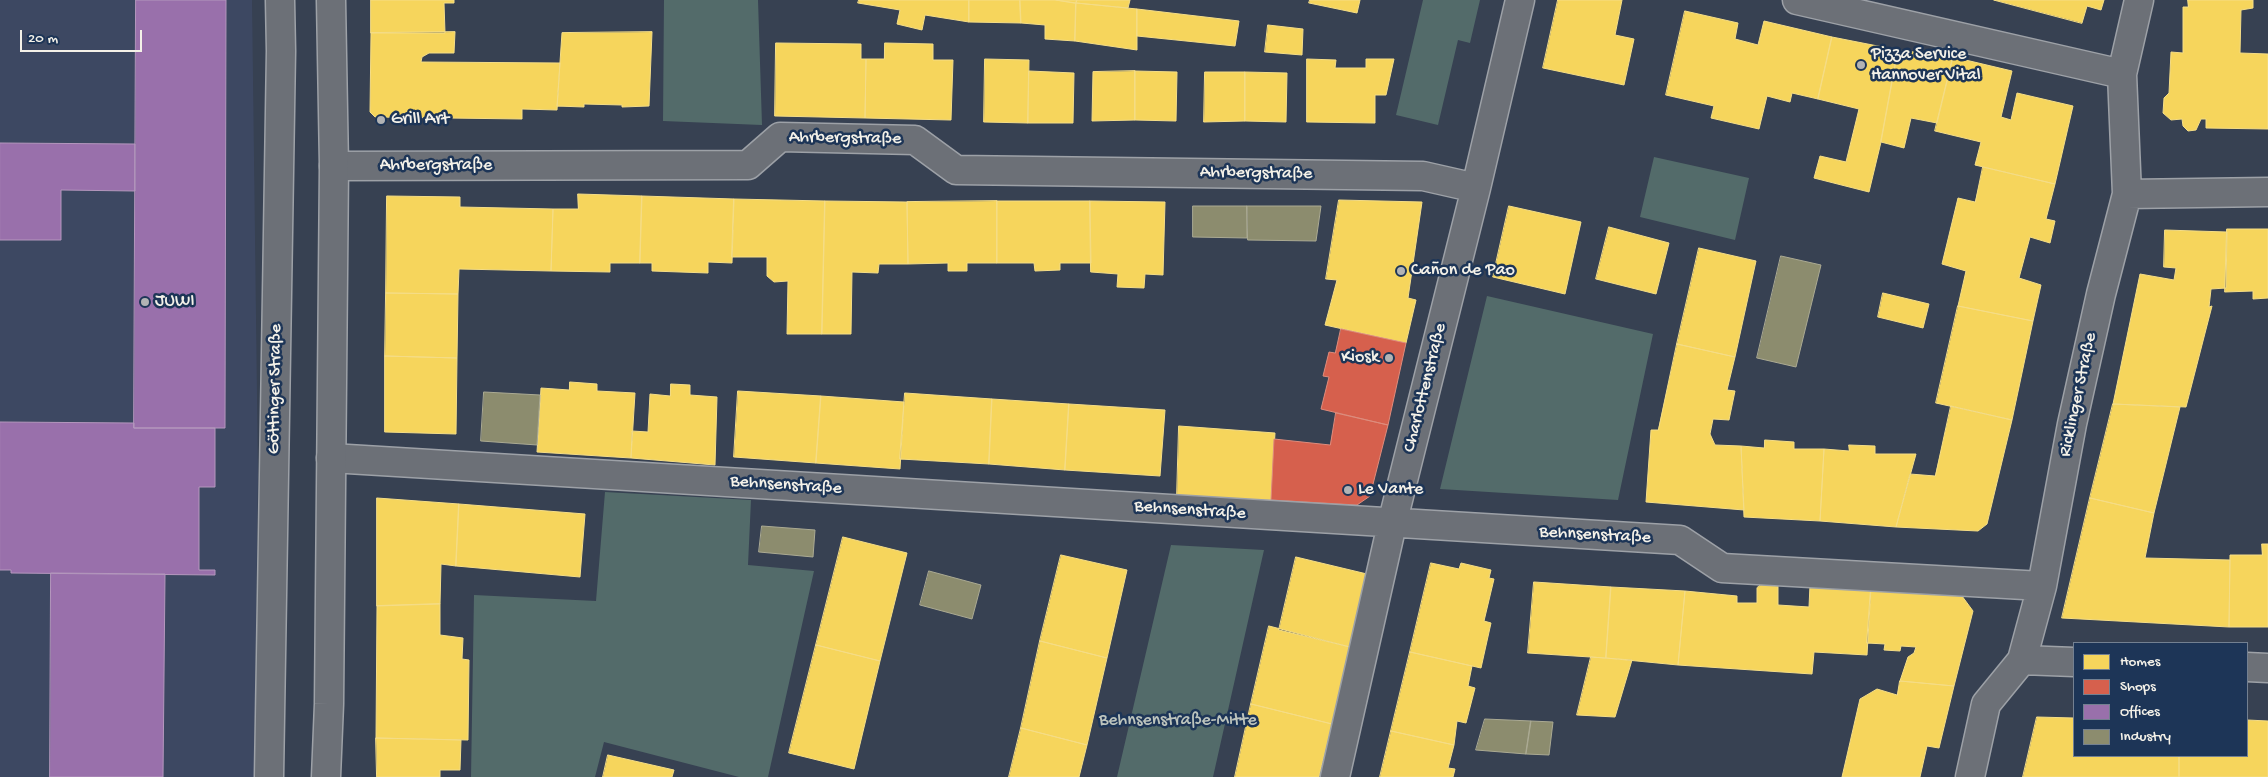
<!DOCTYPE html>
<meta charset="utf-8">
<style>
body{margin:0}
#map{position:relative;width:2268px;height:777px;overflow:hidden;background:#374152;font-family:"Gochi Hand",sans-serif}
canvas{display:block}
.legend{position:absolute;left:2073px;top:642px;width:175px;height:115px;box-sizing:border-box;background:#1d3557;border:1px solid #738091;margin:0;padding:6px 9px;list-style:none;font-size:15px;color:#f4f1e8}
.legend li{display:flex;align-items:center;gap:10px;height:25px}
.legend b{width:25px;border:1px solid #738091}
.scale{position:absolute;left:20px;top:30px;width:122px;height:22px;box-sizing:border-box;border:2px solid #f4f1e8;border-top:0;padding-left:6px;font-size:15px;line-height:18px;white-space:nowrap;color:#f4f1e8;-webkit-text-stroke:4px #1d3557;paint-order:stroke}
</style>
<div id="map">
<canvas width="2268" height="777"></canvas>
<ul class="legend">
<li><b style="height:14px;background:#f6d55c"></b>Homes</li>
<li><b style="height:14px;background:#d6604d"></b>Shops</li>
<li><b style="height:14px;background:#9970ab"></b>Offices</li>
<li><b style="height:14px;background:#8c8c6e"></b>Industry</li>
</ul>
<div class="scale">20 m</div>
</div>
<script>
const ctx = document.querySelector('canvas').getContext('2d');
ctx.lineJoin = 'round';
function paint(path, color) {
  ctx.fillStyle = color;
  ctx.fill(path, 'evenodd');
}
function trace(path, color, width, dash) {
  ctx.strokeStyle = color;
  ctx.lineWidth = width;
  ctx.lineCap = dash ? 'butt' : 'round';
  ctx.setLineDash(dash || []);
  ctx.stroke(path);
}
function drawText(font, color, halo, rows, align = 'center') {
  ctx.font = font + ' "Gochi Hand",sans-serif';
  ctx.lineWidth = 5;
  ctx.setLineDash([]);
  ctx.textBaseline = 'middle';
  ctx.strokeStyle = halo;
  ctx.fillStyle = color;
  for (const [text, x, y, turn = 0] of rows) {
    ctx.save();
    ctx.translate(x, y);
    ctx.rotate((+turn || 0) * Math.PI / 180);
    ctx.textAlign = isNaN(turn) ? turn : align;
    if (halo) ctx.strokeText(text, 0, 0);
    ctx.fillText(text, 0, 0);
    ctx.restore();
  }
}
paint(new Path2D(`
 M 0,0 L 252,0 L 258,476 L 254,777 L 0,777 Z`), '#3d4862');
paint(new Path2D(`
 M 664,0 L 758,0 L 762,125 L 663,121 Z
 M 1423,0 L 1480,0 L 1470,43 L 1458,40 L 1438,125 L 1396,115 Z
 M 1654,157 L 1749,178 L 1735,240 L 1640,217 Z
 M 1487,296 L 1653,334 L 1618,500 L 1440,489 Z
 M 605,492 L 751,500 L 748,565 L 814,571 L 768,777 L 739,777 L 604,742 L 595,777 L 471,777 L 474,595 L 596,601 Z
 M 1171,545 L 1264,550 L 1213,777 L 1117,777 Z`), '#536b6a');
const homes = new Path2D(`
 M 371,0 L 454,0 L 454,3 L 444,3 L 445,33 L 371,33 Z
 M 859,0 L 969,0 L 969,22 L 925,15 L 922,30 L 897,24 L 900,10 L 858,3 Z
 M 969,0 L 1020,0 L 1021,23 L 969,22 Z
 M 1020,0 L 1056,0 L 1076,3 L 1075,41 L 1045,39 L 1045,25 L 1021,23 Z
 M 1056,0 L 1077,0 L 1076,3 Z
 M 1077,0 L 1130,0 L 1128,8 L 1076,3 Z
 M 1310,0 L 1360,0 L 1357,13 L 1309,3 Z
 M 1558,0 L 1622,0 L 1615,35 L 1634,39 L 1624,85 L 1543,68 Z
 M 1994,0 L 2104,0 L 2101,10 L 2087,6 L 2082,23 Z
 M 2188,0 L 2253,0 L 2253,8 L 2241,10 L 2240,53 L 2268,54 L 2268,129 L 2206,128 L 2206,119 L 2201,119 L 2196,130 L 2188,131 L 2183,126 L 2182,119 L 2171,120 L 2163,113 L 2164,98 L 2169,93 L 2171,52 L 2183,53 L 2183,7 L 2188,7 Z
 M 1076,3 L 1137,9 L 1137,50 L 1075,41 Z
 M 1137,9 L 1239,21 L 1235,46 L 1137,36 Z
 M 1685,11 L 1738,23 L 1735,39 L 1758,45 L 1764,21 L 1832,37 L 1818,99 L 1792,93 L 1790,102 L 1767,96 L 1759,129 L 1711,118 L 1714,106 L 1666,95 Z
 M 1268,25 L 1303,29 L 1302,55 L 1265,52 Z
 M 455,32 L 454,53 L 429,53 L 422,57 L 421,62 L 560,63 L 557,110 L 522,109 L 522,119 L 375,117 L 370,112 L 371,33 Z
 M 652,32 L 649,106 L 622,107 L 622,105 L 584,104 L 584,107 L 557,106 L 562,33 Z
 M 1832,37 L 1898,50 L 1881,142 L 1869,192 L 1814,178 L 1820,156 L 1846,162 L 1859,109 L 1818,99 Z
 M 776,43 L 861,44 L 861,59 L 866,59 L 865,118 L 775,116 Z
 M 885,43 L 933,44 L 933,60 L 953,60 L 951,120 L 865,118 L 866,59 L 884,59 Z
 M 1898,50 L 1953,57 L 1937,123 L 1911,118 L 1904,148 L 1881,142 Z
 M 1953,57 L 2012,71 L 2001,117 L 2011,120 L 2017,93 L 2073,106 L 2055,184 L 1975,165 L 1981,142 L 1935,131 Z
 M 985,59 L 1029,60 L 1028,123 L 984,122 Z
 M 1307,59 L 1336,60 L 1335,68 L 1366,68 L 1366,59 L 1394,59 L 1386,95 L 1375,95 L 1375,123 L 1307,122 Z
 M 1029,71 L 1074,73 L 1073,123 L 1028,123 Z
 M 1135,71 L 1177,72 L 1176,121 L 1135,120 Z
 M 1135,71 L 1135,120 L 1092,121 L 1093,72 Z
 M 1205,72 L 1245,72 L 1245,121 L 1204,122 Z
 M 1245,72 L 1287,73 L 1286,122 L 1245,121 Z
 M 1983,167 L 2055,184 L 2046,219 L 2055,221 L 2050,243 L 2030,237 L 2019,278 L 2041,285 L 2033,321 L 1958,306 L 1966,271 L 1942,264 L 1958,198 L 1975,202 Z
 M 578,194 L 642,196 L 640,263 L 610,263 L 610,272 L 551,271 L 553,209 L 578,209 Z
 M 387,196 L 460,197 L 460,207 L 553,209 L 551,271 L 459,269 L 458,294 L 386,293 Z
 M 642,196 L 734,199 L 732,263 L 708,262 L 708,273 L 652,271 L 652,263 L 640,263 Z
 M 734,199 L 825,201 L 822,334 L 787,334 L 788,281 L 774,282 L 767,276 L 767,257 L 732,257 Z
 M 1339,200 L 1422,202 L 1408,298 L 1416,300 L 1406,343 L 1325,325 L 1337,280 L 1326,279 Z
 M 825,201 L 907,202 L 908,264 L 879,264 L 878,273 L 852,272 L 851,334 L 822,334 Z
 M 997,201 L 1090,201 L 1091,263 L 1060,263 L 1060,270 L 1035,271 L 1034,263 L 997,263 Z
 M 997,201 L 997,263 L 967,263 L 967,271 L 948,271 L 948,263 L 908,264 L 907,202 Z
 M 1090,201 L 1165,202 L 1163,275 L 1145,274 L 1144,288 L 1117,287 L 1118,274 L 1091,272 Z
 M 1509,206 L 1581,222 L 1565,294 L 1493,277 Z
 M 1609,227 L 1669,243 L 1656,294 L 1596,279 Z
 M 2227,229 L 2268,229 L 2268,298 L 2253,299 L 2253,291 L 2225,292 Z
 M 2165,230 L 2227,232 L 2226,288 L 2211,289 L 2209,307 L 2212,306 L 2186,407 L 2113,404 L 2140,274 L 2174,280 L 2176,268 L 2164,267 Z
 M 1699,248 L 1756,261 L 1735,357 L 1677,344 Z
 M 386,293 L 458,294 L 457,358 L 385,356 Z
 M 1883,293 L 1929,304 L 1923,328 L 1878,317 Z
 M 1958,306 L 2033,321 L 2012,420 L 1936,403 Z
 M 1677,344 L 1735,357 L 1727,390 L 1735,391 L 1729,420 L 1713,419 L 1710,434 L 1715,445 L 1741,446 L 1744,510 L 1646,502 L 1651,430 L 1658,430 Z
 M 385,356 L 457,358 L 456,434 L 385,432 Z
 M 570,382 L 597,384 L 597,391 L 635,393 L 631,458 L 537,452 L 541,388 L 569,390 Z
 M 671,384 L 690,385 L 690,395 L 717,397 L 715,465 L 631,458 L 632,431 L 648,432 L 650,394 L 670,396 Z
 M 738,391 L 821,396 L 816,463 L 734,457 Z
 M 905,393 L 992,399 L 989,464 L 900,459 Z
 M 821,396 L 904,402 L 900,469 L 816,463 Z
 M 992,399 L 1069,404 L 1065,470 L 989,464 Z
 M 1069,404 L 1165,410 L 1160,476 L 1065,470 Z
 M 2113,404 L 2180,407 L 2154,513 L 2090,498 Z
 M 1951,406 L 2012,420 L 1987,524 L 1978,531 L 1896,527 L 1910,474 L 1935,476 Z
 M 1179,426 L 1275,433 L 1271,500 L 1177,496 Z
 M 1765,440 L 1794,442 L 1794,449 L 1824,449 L 1820,521 L 1744,517 L 1741,446 L 1764,448 Z
 M 1849,445 L 1875,446 L 1875,454 L 1916,454 L 1896,527 L 1820,521 L 1824,449 L 1849,451 Z
 M 377,498 L 459,504 L 456,566 L 441,564 L 440,604 L 377,606 Z
 M 2090,498 L 2154,513 L 2145,558 L 2230,560 L 2229,627 L 2062,618 Z
 M 459,504 L 585,514 L 580,577 L 456,566 Z
 M 843,537 L 907,553 L 880,661 L 816,645 Z
 M 2262,544 L 2268,544 L 2268,627 L 2229,627 L 2230,555 L 2262,555 Z
 M 1061,555 L 1127,570 L 1107,658 L 1040,641 Z
 M 1296,557 L 1367,574 L 1350,647 L 1279,630 Z
 M 1431,563 L 1459,569 L 1461,563 L 1491,570 L 1489,578 L 1494,579 L 1484,621 L 1491,623 L 1481,668 L 1410,652 Z
 M 1534,582 L 1611,587 L 1606,658 L 1528,653 Z
 M 1763,583 L 1778,584 L 1778,605 L 1809,607 L 1810,585 L 1871,588 L 1867,655 L 1814,652 L 1812,674 L 1678,665 L 1685,591 L 1737,596 L 1737,603 L 1757,603 L 1757,588 Z
 M 1611,587 L 1685,591 L 1678,665 L 1606,658 Z
 M 1871,588 L 1962,596 L 1973,611 L 1954,686 L 1900,681 L 1908,657 L 1914,653 L 1916,647 L 1901,646 L 1900,651 L 1884,650 L 1885,644 L 1867,643 Z
 M 440,604 L 440,635 L 463,638 L 462,659 L 469,660 L 468,740 L 376,738 L 377,606 Z
 M 1269,626 L 1350,647 L 1332,724 L 1251,704 Z
 M 1040,641 L 1107,658 L 1087,745 L 1021,728 Z
 M 816,645 L 880,661 L 854,769 L 789,753 Z
 M 1410,652 L 1472,666 L 1468,686 L 1475,688 L 1466,723 L 1457,721 L 1454,745 L 1391,731 Z
 M 1591,657 L 1632,660 L 1615,717 L 1577,715 Z
 M 1900,681 L 1954,686 L 1939,748 L 1927,746 L 1920,777 L 1842,777 L 1860,699 L 1877,689 L 1897,695 Z
 M 1251,704 L 1332,724 L 1319,777 L 1235,777 Z
 M 2037,717 L 2074,718 L 2074,756 L 2179,756 L 2179,777 L 2023,777 Z
 M 2247,720 L 2268,721 L 2268,777 L 2179,777 L 2179,756 L 2247,756 Z
 M 1021,728 L 1087,745 L 1079,777 L 1009,777 Z
 M 1391,731 L 1454,745 L 1448,768 L 1455,769 L 1453,777 L 1380,777 Z
 M 376,738 L 461,740 L 460,770 L 440,770 L 440,777 L 377,777 Z
 M 608,755 L 674,770 L 672,777 L 603,777 Z`);
paint(homes, '#f6d55c');
trace(homes, '#f5dd86', 1);
const shops = new Path2D(`
 M 1341,329 L 1406,343 L 1388,425 L 1321,409 L 1329,377 L 1323,376 L 1329,352 L 1335,353 Z
 M 1336,413 L 1388,425 L 1370,496 L 1357,505 L 1271,500 L 1274,439 L 1330,445 Z`);
paint(shops, '#d6604d');
trace(shops, '#df8c7c', 1);
const offices = new Path2D(`
 M 136,0 L 226,0 L 225,428 L 134,428 Z
 M 0,143 L 135,144 L 135,191 L 61,190 L 61,240 L 0,240 Z
 M 0,422 L 134,423 L 134,428 L 215,428 L 215,487 L 199,487 L 199,570 L 215,570 L 215,575 L 11,573 L 11,570 L 0,570 Z
 M 51,573 L 165,574 L 163,777 L 50,777 Z`);
paint(offices, '#9970ab');
trace(offices, '#b497bd', 1);
const industry = new Path2D(`
 M 1193,206 L 1247,206 L 1247,238 L 1193,237 Z
 M 1247,206 L 1321,206 L 1316,241 L 1248,240 Z
 M 1781,256 L 1821,265 L 1796,367 L 1757,358 Z
 M 484,392 L 540,395 L 537,445 L 481,441 Z
 M 762,526 L 815,530 L 813,557 L 759,552 Z
 M 929,571 L 981,585 L 972,619 L 920,605 Z
 M 1485,719 L 1531,721 L 1526,754 L 1476,750 Z
 M 1531,721 L 1553,722 L 1549,755 L 1526,754 Z`);
paint(industry, '#8c8c6e');
trace(industry, '#abaa93', 1);
const minor = new Path2D(`
 M 1797,0 L 2122,74
 M 334,166 L 748,165 L 780,137 L 915,140 L 956,170 L 1423,176 L 1476,188
 M 2127,194 L 2268,192
 M 331,458 L 1680,540 L 1722,568 L 2042,586
 M 2022,660 L 2074,662
 M 2247,667 L 2268,668
 M 1335,777 L 1392,524 L 1476,188 L 1520,0
 M 1970,777 L 1986,704 L 2022,660 L 2042,586 L 2072,424 L 2101,294 L 2127,194 L 2122,74 L 2139,0`);
const primary = new Path2D(`
 M 269,777 L 281,51 L 280,0
 M 326,777 L 329,704 L 334,166 L 331,0`);
trace(minor, '#9da1a7', 31);
trace(primary, '#9da1a7', 31);
trace(minor, '#6c7077', 28);
trace(primary, '#6c7077', 28);
for (const [x, y, r, color] of [
 [1861,65,5,"#b2b3b4"],
 [381,120,5,"#b2b3b4"],
 [1401,271,5,"#b2b3b4"],
 [145,302,5,"#b2b3b4"],
 [1389,358,5,"#b2b3b4"],
 [1348,490,5,"#b2b3b4"]
]) {
  const dot = new Path2D();
  dot.arc(x, y, r, 0, 2 * Math.PI);
  ctx.fillStyle = color;
  ctx.fill(dot);
  trace(dot, '#1d3557', 2);
}
drawText('18px', '#f4f1e8', '#1d3557', [
 ["Pizza Service",1871,55],
 ["Hannover Vital",1871,76],
 ["Grill Art",391,120],
 ["Cañon de Pao",1411,271],
 ["JUWI",155,302],
 ["Kiosk",1379,358,"right"],
 ["Le Vante",1358,490]
], 'left');
drawText('18px', '#f4f1e8', '#1d3557', [
 ["Ahrbergstraße",845,139,1],
 ["Ahrbergstraße",436,166],
 ["Ahrbergstraße",1256,174,1],
 ["Charlottenstraße",1426,388,-76],
 ["Göttinger Straße",276,389,-89],
 ["Ricklinger Straße",2079,395,-78],
 ["Behnsenstraße",786,486,4],
 ["Behnsenstraße",1190,511,4],
 ["Behnsenstraße",1595,536,3]
]);
drawText('18px', '#bdc4bd', '#1d3557', [
 ["Behnsenstraße-Mitte",1178,721]
]);
</script>
